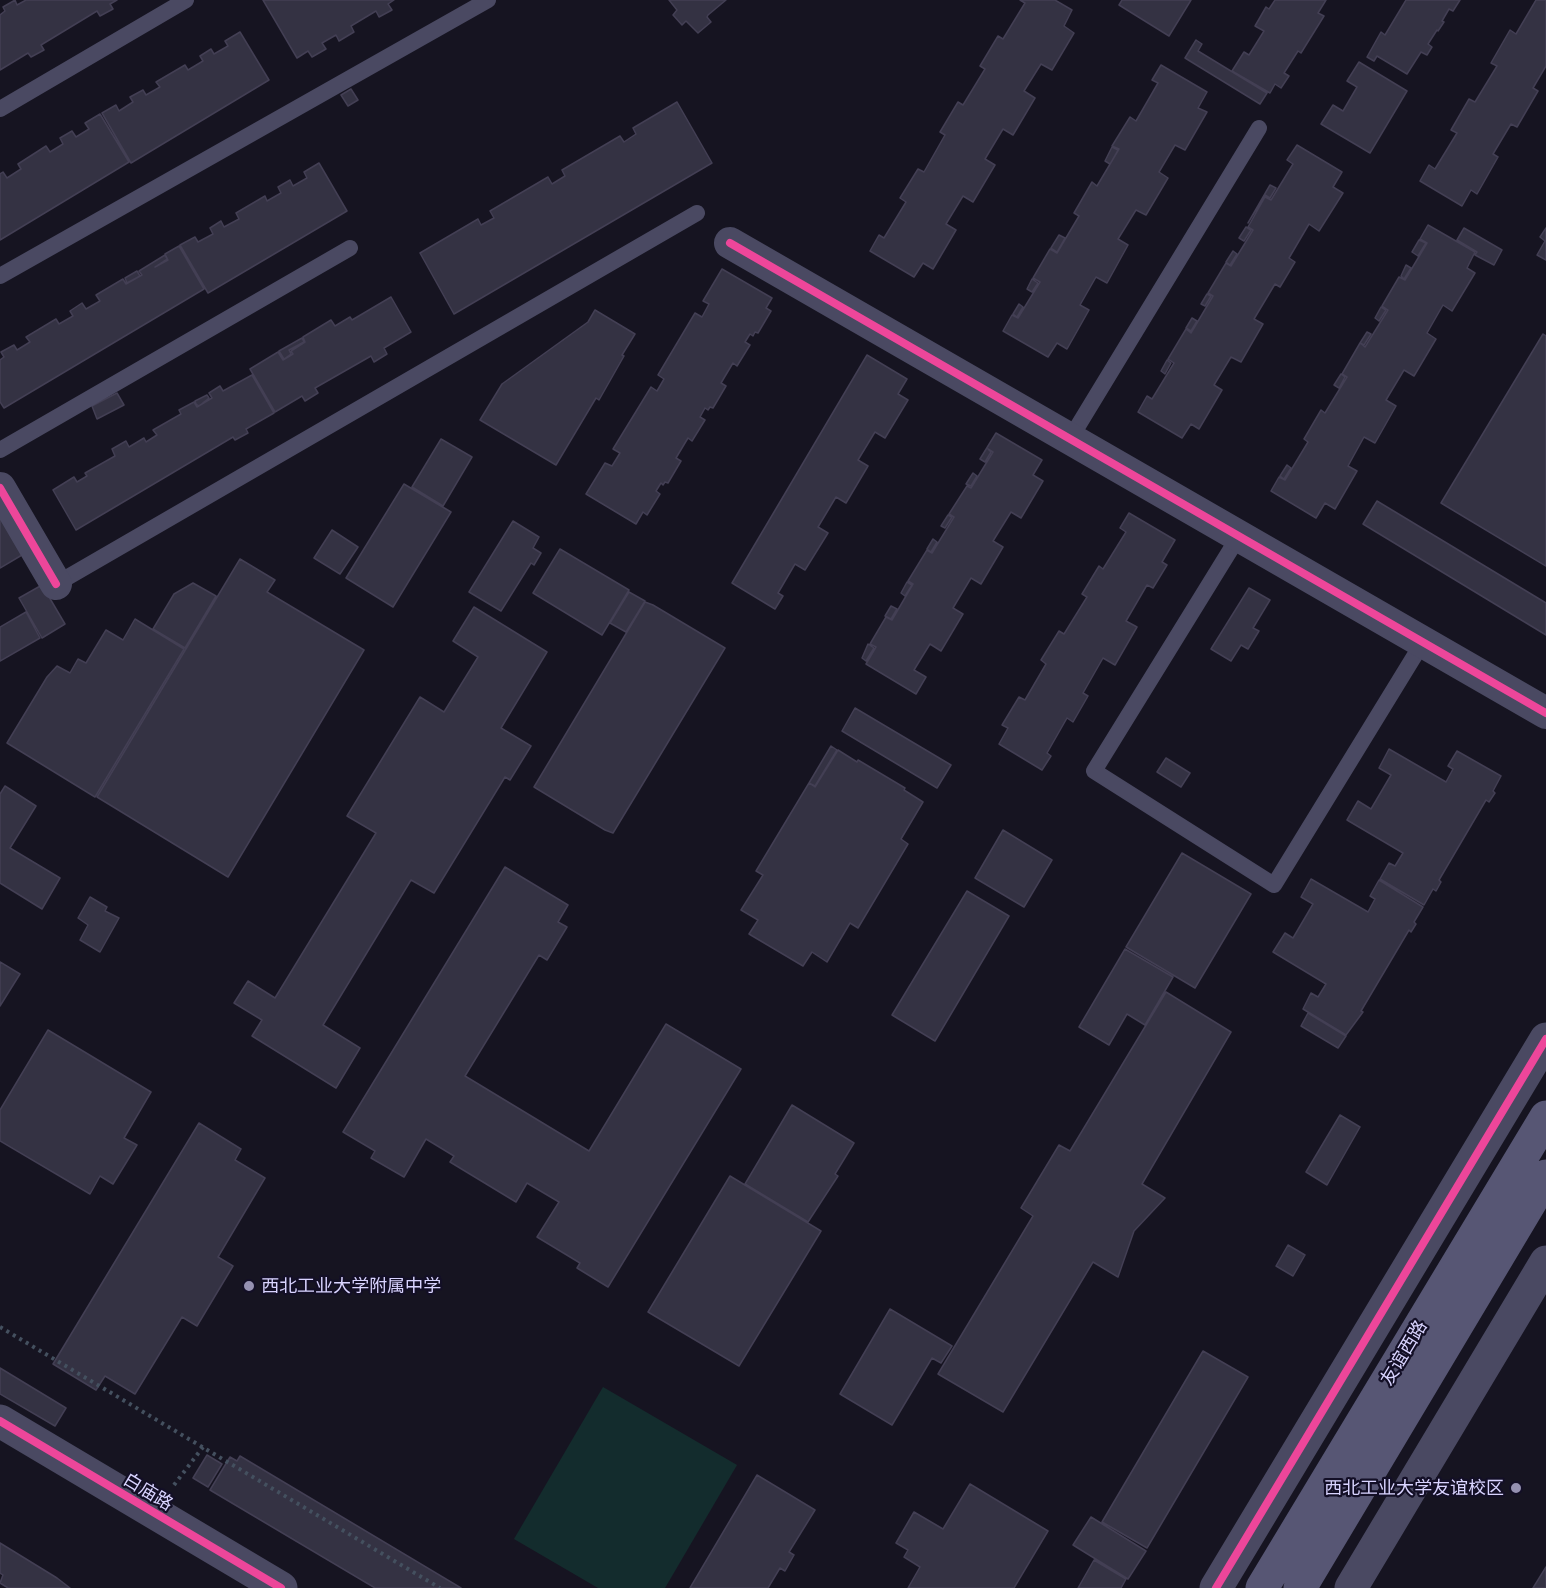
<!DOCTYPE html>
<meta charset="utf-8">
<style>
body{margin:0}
canvas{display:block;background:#161421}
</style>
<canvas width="1546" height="1588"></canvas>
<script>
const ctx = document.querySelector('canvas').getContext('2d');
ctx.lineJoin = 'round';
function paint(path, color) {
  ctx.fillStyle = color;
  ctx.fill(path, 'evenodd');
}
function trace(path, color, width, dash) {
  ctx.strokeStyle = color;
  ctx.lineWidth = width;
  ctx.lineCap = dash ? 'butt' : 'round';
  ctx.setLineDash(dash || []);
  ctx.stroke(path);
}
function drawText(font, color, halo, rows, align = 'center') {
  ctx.font = font + ' "Public Sans","Noto Sans SC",sans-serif';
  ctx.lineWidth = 4.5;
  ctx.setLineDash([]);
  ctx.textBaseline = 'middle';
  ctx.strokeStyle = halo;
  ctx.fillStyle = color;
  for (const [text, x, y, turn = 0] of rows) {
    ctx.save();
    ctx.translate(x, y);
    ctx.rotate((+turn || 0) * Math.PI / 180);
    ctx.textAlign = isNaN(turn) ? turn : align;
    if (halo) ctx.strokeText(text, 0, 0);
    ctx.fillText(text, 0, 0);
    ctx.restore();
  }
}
paint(new Path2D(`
 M 603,1387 L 737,1465 L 665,1588 L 598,1588 L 514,1539 Z`), '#132c2d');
const building = new Path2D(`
 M 15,0 L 17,5 L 26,0 L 117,0 L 110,4 L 113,9 L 100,16 L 97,11 L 41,45 L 44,50 L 31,57 L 28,53 L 0,70 L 0,15 L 5,11 L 3,7 Z
 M 263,0 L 394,0 L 388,4 L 392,10 L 379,17 L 376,11 L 351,26 L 354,32 L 339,41 L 336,35 L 322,43 L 326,49 L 312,57 L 308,51 L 297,58 Z
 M 669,0 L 726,0 L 708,15 L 707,17 L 711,22 L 698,33 L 686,21 L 682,25 L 673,15 L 677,10 Z
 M 1020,0 L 1055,0 L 1072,10 L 1064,26 L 1074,33 L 1052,70 L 1041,64 L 1024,91 L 1035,98 L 1013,135 L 1003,129 L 985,159 L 995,165 L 973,202 L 963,196 L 946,224 L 956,230 L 933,269 L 923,263 L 914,277 L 870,251 L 879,235 L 884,238 L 906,202 L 900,198 L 918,169 L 924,172 L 945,135 L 940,132 L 958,102 L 963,105 L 985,69 L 980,66 L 998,36 L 1003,39 L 1025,3 Z
 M 1122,0 L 1191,0 L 1169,36 L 1119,5 Z
 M 1275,0 L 1326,0 L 1318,13 L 1324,16 L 1301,53 L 1298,51 L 1284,73 L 1289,76 L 1281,88 L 1275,84 L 1270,93 L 1232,71 L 1244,52 L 1249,55 L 1264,31 L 1255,26 L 1266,7 L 1269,9 Z
 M 1406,0 L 1460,0 L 1453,11 L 1449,9 L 1442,21 L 1444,22 L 1438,31 L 1437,30 L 1428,44 L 1432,47 L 1427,55 L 1421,52 L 1407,74 L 1377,56 L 1374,61 L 1367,57 L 1381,32 L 1385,35 Z
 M 1536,0 L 1546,0 L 1546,66 L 1533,88 L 1538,91 L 1517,127 L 1511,124 L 1493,154 L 1498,157 L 1477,194 L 1471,190 L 1462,206 L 1420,181 L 1429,165 L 1435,169 L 1457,133 L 1451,130 L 1469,99 L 1475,102 L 1497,66 L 1491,63 L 1510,30 L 1516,34 Z
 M 240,32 L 269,80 L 131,163 L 102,113 L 116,105 L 119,111 L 133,102 L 130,97 L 143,90 L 146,95 L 160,87 L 156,82 L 185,65 L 188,70 L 203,61 L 200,56 L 211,49 L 214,54 L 228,46 L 225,41 Z
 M 1196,40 L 1202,44 L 1198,51 L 1267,93 L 1260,104 L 1185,58 Z
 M 1359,62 L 1407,91 L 1370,153 L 1321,124 L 1333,105 L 1343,111 L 1357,87 L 1347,81 Z
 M 1161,65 L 1207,92 L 1198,108 L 1207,112 L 1185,150 L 1175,145 L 1159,172 L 1168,178 L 1146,215 L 1136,210 L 1118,239 L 1128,245 L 1107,283 L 1096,277 L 1080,305 L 1089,310 L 1067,349 L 1057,343 L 1048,357 L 1003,331 L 1012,315 L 1018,318 L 1040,282 L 1033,278 L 1050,249 L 1057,253 L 1079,216 L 1074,213 L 1092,182 L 1097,186 L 1119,149 L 1112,146 L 1130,117 L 1136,121 L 1158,83 L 1152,80 Z
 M 351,89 L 358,100 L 348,106 L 341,95 Z
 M 677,102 L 712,163 L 454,314 L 420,253 L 478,219 L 481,225 L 494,218 L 490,211 L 548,177 L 552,184 L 565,176 L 562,170 L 620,136 L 624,142 L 636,134 L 633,128 Z
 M 100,114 L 129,162 L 0,240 L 0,174 L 3,172 L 7,178 L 21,169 L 18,164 L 46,146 L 50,152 L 63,144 L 60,138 L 72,131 L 76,137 L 89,129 L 85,123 Z
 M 1297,145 L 1342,172 L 1333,187 L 1343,193 L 1319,231 L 1309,224 L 1289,258 L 1295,262 L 1280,287 L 1275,284 L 1254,319 L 1263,324 L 1241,362 L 1231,357 L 1214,385 L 1222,390 L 1199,429 L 1191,424 L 1182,438 L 1138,412 L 1147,396 L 1152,399 L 1174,363 L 1168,359 L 1186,329 L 1191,333 L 1213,296 L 1208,293 L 1226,263 L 1231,266 L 1253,230 L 1248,227 L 1265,197 L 1271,200 L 1293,164 L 1287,160 Z
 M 1112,147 L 1118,150 L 1110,164 L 1105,161 Z
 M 319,163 L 347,211 L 208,293 L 180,245 L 195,237 L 198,242 L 213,234 L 210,228 L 221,221 L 224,227 L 239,219 L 236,213 L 265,196 L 267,201 L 281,193 L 278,187 L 290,180 L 293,186 L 307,178 L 304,172 Z
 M 1270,185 L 1276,188 L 1270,198 L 1265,195 L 1248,223 Z
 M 1428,225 L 1475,252 L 1467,268 L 1475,273 L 1452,311 L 1443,305 L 1427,333 L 1436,339 L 1414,376 L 1404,370 L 1386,400 L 1396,406 L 1375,443 L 1364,437 L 1348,466 L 1357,471 L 1335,509 L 1325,503 L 1316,518 L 1271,491 L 1279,477 L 1285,480 L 1308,442 L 1304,439 L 1321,410 L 1325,413 L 1347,377 L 1342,374 L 1360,343 L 1365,347 L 1388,310 L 1382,306 L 1399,277 L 1405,280 L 1427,243 L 1420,239 Z
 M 1246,227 L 1251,230 L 1244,241 L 1239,238 Z
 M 1464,228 L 1502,250 L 1494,265 L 1475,255 L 1477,252 L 1457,240 Z
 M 1546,228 L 1546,260 L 1537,255 L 1545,241 L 1540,237 Z
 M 1059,235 L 1065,238 L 1057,252 L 1051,248 Z
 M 1419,240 L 1426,243 L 1418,256 L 1412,252 Z
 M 179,246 L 204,289 L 4,408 L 0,402 L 0,360 L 4,357 L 1,352 L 14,345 L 17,350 L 30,342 L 26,337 L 56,319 L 59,324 L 73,316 L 70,311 L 82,303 L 86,309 L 100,301 L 96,295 L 123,279 L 126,284 L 142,275 L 139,271 L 165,255 L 167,259 L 155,267 L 168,260 L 165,254 Z
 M 1233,251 L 1237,254 L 1230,265 L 1226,262 Z
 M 1406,265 L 1411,268 L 1404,279 L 1401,276 Z
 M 722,269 L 772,298 L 766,308 L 771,311 L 758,333 L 755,332 L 753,336 L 750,334 L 745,342 L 750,345 L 737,366 L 733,363 L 721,383 L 726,386 L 713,408 L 710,407 L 708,410 L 705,408 L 700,417 L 705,420 L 692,441 L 688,438 L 676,458 L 681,461 L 668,483 L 665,482 L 663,485 L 661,483 L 656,491 L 660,494 L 647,515 L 643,512 L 636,524 L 586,494 L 605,463 L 612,466 L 620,453 L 613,449 L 651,387 L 657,391 L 664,379 L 658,375 L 695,313 L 702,317 L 709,304 L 703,301 Z
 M 137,271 L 140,276 L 127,283 L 125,278 Z
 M 1032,279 L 1038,283 L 1032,292 L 1027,289 Z
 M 1207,294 L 1211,296 L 1205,306 L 1201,304 Z
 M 391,297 L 411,332 L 384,348 L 387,354 L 374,362 L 371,356 L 315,388 L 318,393 L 305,401 L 302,396 L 275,412 L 250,369 L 278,352 L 283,360 L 293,354 L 291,351 L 305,342 L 303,337 L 331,320 L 335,326 L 350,317 L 352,320 Z
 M 1019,304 L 1023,307 L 1017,317 L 1013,314 Z
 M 1381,307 L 1386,310 L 1379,321 L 1375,318 Z
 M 595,310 L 635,334 L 622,355 L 624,356 L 599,400 L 596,398 L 556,465 L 480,420 L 502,384 L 588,322 Z
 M 1192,318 L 1197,321 L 1191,331 L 1186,328 Z
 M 1367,332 L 1371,334 L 1364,345 L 1360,343 Z
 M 1543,334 L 1546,336 L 1546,566 L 1441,503 Z
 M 302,338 L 304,342 L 289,350 L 291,354 L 284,359 L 279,351 Z
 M 867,355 L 907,379 L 898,394 L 908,400 L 885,438 L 875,432 L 858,460 L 868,466 L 846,503 L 836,497 L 818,527 L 828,533 L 805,570 L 795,564 L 778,593 L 783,596 L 775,609 L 732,583 Z
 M 1167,360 L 1171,363 L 1165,374 L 1161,371 Z
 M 1341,374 L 1345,377 L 1339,388 L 1334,385 Z
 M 252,375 L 274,413 L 246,429 L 248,433 L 235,440 L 233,437 L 76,530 L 53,490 L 74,477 L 77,482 L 87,476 L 85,473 L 115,456 L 112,449 L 126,441 L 129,447 L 144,438 L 146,442 L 157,435 L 153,430 L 181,414 L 179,410 L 194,402 L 197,407 L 212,398 L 209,393 L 220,386 L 223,391 Z
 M 117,393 L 124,405 L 97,419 L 92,406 Z
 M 207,395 L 209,398 L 199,406 L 196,404 L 195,401 Z
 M 996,433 L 1042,460 L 1033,475 L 1043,481 L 1021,518 L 1011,512 L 993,541 L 1003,547 L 981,584 L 971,578 L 953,608 L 963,614 L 941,651 L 930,644 L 914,670 L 926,677 L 916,694 L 866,664 L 876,647 L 870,644 L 886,617 L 892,620 L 913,584 L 908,581 L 927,550 L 932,553 L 954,517 L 949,514 L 967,486 L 971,488 L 993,452 L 988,449 L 991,452 L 985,462 L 980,459 Z
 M 441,439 L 472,457 L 443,506 L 412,487 Z
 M 1287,465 L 1291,468 L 1284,479 L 1280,476 Z
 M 973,473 L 977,476 L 971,486 L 966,484 Z
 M 404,484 L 451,512 L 393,607 L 346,578 Z
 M 1377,501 L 1546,603 L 1546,635 L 1363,524 Z
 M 1129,513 L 1175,540 L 1162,562 L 1167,565 L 1153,588 L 1147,585 L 1126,621 L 1137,627 L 1115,665 L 1103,658 L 1083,693 L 1088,696 L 1073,722 L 1067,718 L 1047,753 L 1051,756 L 1042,770 L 999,744 L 1008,728 L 1002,725 L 1019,697 L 1025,700 L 1046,664 L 1041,660 L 1059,631 L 1064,634 L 1087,597 L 1082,594 L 1099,566 L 1103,569 L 1126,532 L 1120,528 Z
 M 948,515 L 952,517 L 945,528 L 941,526 Z
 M 0,517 L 22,555 L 0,568 Z
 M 513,521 L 539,537 L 533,548 L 541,553 L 534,565 L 531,563 L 501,611 L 469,592 Z
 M 332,530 L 358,547 L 340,574 L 314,558 Z
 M 933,539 L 937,542 L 931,552 L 927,549 Z
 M 560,549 L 629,590 L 602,635 L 533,593 Z
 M 240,559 L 275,580 L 267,592 L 364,650 L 228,877 L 97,797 Z
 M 907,582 L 912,585 L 905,596 L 901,593 Z
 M 193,583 L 216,596 L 185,648 L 153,629 L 174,594 Z
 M 42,585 L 65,624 L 42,638 L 19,598 Z
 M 1249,588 L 1270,600 L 1253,628 L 1259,631 L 1248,649 L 1241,645 L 1231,661 L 1211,649 Z
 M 629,592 L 645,601 L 626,632 L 610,623 Z
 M 645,602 L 653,605 L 725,648 L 613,833 L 605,830 L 534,787 Z
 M 891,606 L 897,609 L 891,619 L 885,616 Z
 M 474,607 L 547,652 L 501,728 L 531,746 L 510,780 L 505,777 L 434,893 L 411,880 L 323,1025 L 360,1048 L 336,1088 L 252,1036 L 262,1020 L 234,1003 L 248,981 L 275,998 L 376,833 L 347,816 L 420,697 L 444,712 L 478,657 L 453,641 Z
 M 26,612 L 40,638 L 0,661 L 0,627 Z
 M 135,619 L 184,649 L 95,797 L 7,743 L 47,677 L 57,666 L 70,673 L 78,659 L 86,663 L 106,630 L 123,640 Z
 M 868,644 L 874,648 L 866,661 L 862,658 Z
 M 855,708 L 951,765 L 937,788 L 842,731 Z
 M 831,746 L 837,750 L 815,786 L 809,783 Z
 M 1389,749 L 1446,782 L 1453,769 L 1448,766 L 1457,751 L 1501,776 L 1493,791 L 1495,793 L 1489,802 L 1486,800 L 1439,880 L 1441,882 L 1436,891 L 1433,889 L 1424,905 L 1380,879 L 1389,863 L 1395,866 L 1403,853 L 1347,820 L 1358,801 L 1371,809 L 1391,775 L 1379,768 Z
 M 838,750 L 857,762 L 858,760 L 905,788 L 904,790 L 923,802 L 901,839 L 908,844 L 858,928 L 850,923 L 827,962 L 812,952 L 803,966 L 749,934 L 758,920 L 741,910 L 763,875 L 756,871 L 809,783 L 815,787 Z
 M 1166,758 L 1190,773 L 1181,787 L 1157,772 Z
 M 5,786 L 36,806 L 10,848 L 60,878 L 42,909 L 0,883 L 0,794 Z
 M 1003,830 L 1052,860 L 1024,907 L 975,878 Z
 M 1182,853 L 1251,894 L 1195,988 L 1126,947 Z
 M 505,867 L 568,905 L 558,922 L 567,927 L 547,960 L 539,955 L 465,1076 L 589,1151 L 666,1024 L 741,1069 L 608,1287 L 577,1268 L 580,1263 L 537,1237 L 559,1202 L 527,1183 L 516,1202 L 450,1162 L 454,1156 L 426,1139 L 404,1177 L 371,1158 L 375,1151 L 343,1132 Z
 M 1311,879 L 1368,912 L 1375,899 L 1370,896 L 1379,880 L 1423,907 L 1414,922 L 1416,924 L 1411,932 L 1409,930 L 1361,1011 L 1363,1012 L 1346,1035 L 1303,1009 L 1311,993 L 1318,997 L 1326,984 L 1273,952 L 1285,933 L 1293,938 L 1313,904 L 1301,897 Z
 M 967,891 L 1009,916 L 935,1041 L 892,1015 Z
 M 90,897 L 107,907 L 105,911 L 119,918 L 100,952 L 80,940 L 88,925 L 78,918 Z
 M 1125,949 L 1173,977 L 1145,1025 L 1127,1014 L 1109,1045 L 1079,1027 Z
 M 0,962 L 20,974 L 0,1006 Z
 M 1166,992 L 1231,1032 L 1142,1184 L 1165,1198 L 1134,1231 L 1118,1277 L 1093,1262 L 1003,1412 L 938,1374 L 1033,1216 L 1021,1208 L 1059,1145 L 1070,1151 Z
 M 1308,1013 L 1346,1036 L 1338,1048 L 1301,1026 Z
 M 48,1030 L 151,1092 L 124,1138 L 137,1145 L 113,1184 L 100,1176 L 90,1194 L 0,1141 L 0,1110 Z
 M 792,1105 L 854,1143 L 835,1174 L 838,1176 L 808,1222 L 745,1184 Z
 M 1340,1115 L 1360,1127 L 1327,1185 L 1306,1172 Z
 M 199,1123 L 241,1149 L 235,1160 L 265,1178 L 218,1257 L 233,1266 L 197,1326 L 182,1317 L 135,1394 L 105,1376 L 96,1390 L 53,1364 Z
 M 730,1176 L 821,1231 L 739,1366 L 648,1312 Z
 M 1288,1245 L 1305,1255 L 1293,1276 L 1276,1266 Z
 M 890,1309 L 952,1346 L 941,1363 L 932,1358 L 892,1425 L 840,1394 Z
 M 1203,1351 L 1248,1377 L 1147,1548 L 1102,1522 Z
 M 0,1368 L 66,1408 L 55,1426 L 0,1394 Z
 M 207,1455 L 222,1464 L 208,1487 L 193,1478 Z
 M 240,1456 L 461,1588 L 375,1588 L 210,1490 L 230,1457 L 237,1461 Z
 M 757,1475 L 815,1510 L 789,1552 L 794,1555 L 785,1571 L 780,1568 L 768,1588 L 690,1588 Z
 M 970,1484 L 1048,1531 L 1014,1588 L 908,1588 L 920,1567 L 904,1557 L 908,1550 L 896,1543 L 914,1512 L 943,1529 Z
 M 1091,1517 L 1146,1551 L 1128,1579 L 1073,1545 Z
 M 0,1543 L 57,1578 L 70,1588 L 8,1588 L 0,1583 L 3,1575 L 0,1573 Z
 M 1094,1560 L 1126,1579 L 1121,1588 L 1078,1588 Z
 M 1546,1567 L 1546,1588 L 1533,1588 Z`);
paint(building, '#343243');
trace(building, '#433f54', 1.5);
trace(new Path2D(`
 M 0,1327 L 440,1588
 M 174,1485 L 203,1447`), '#44505f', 4, [3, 4.5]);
trace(new Path2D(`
 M 0,109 L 186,0
 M 0,276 L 488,0
 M 1070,439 L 1259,128
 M 0,450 L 350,248
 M 1239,536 L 1094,771 L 1274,885 L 1423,642
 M 56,584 L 697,213`), '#4a4962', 16);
trace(new Path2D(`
 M 730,243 L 1546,713
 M 0,488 L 56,584`), '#4a4962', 32);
trace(new Path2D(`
 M 0,1421 L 281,1588
 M 1216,1588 L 1546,1039
 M 1351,1588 L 1546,1262`), '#4a4962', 33);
trace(new Path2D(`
 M 1262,1588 L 1546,1117
 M 1300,1588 L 1546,1176`), '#575674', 33);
trace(new Path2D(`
 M 730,243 L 1546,713
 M 0,488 L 56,584
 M 0,1421 L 281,1588
 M 1216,1588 L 1546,1039`), '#ed469a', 8);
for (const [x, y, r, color] of [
 [249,1286,6,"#9591b1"],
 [1516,1488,6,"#9591b1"]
]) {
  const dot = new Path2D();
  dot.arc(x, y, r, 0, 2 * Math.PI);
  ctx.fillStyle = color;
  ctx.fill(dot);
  trace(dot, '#130f26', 2);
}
drawText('18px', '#d9d4ff', '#130f26', [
 ["西北工业大学附属中学",261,1286],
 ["西北工业大学友谊校区",1504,1488,"right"]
], 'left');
drawText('18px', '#d9d4ff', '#130f26', [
 ["友谊西路",1404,1353,-59],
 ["白庙路",148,1492,31]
]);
</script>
